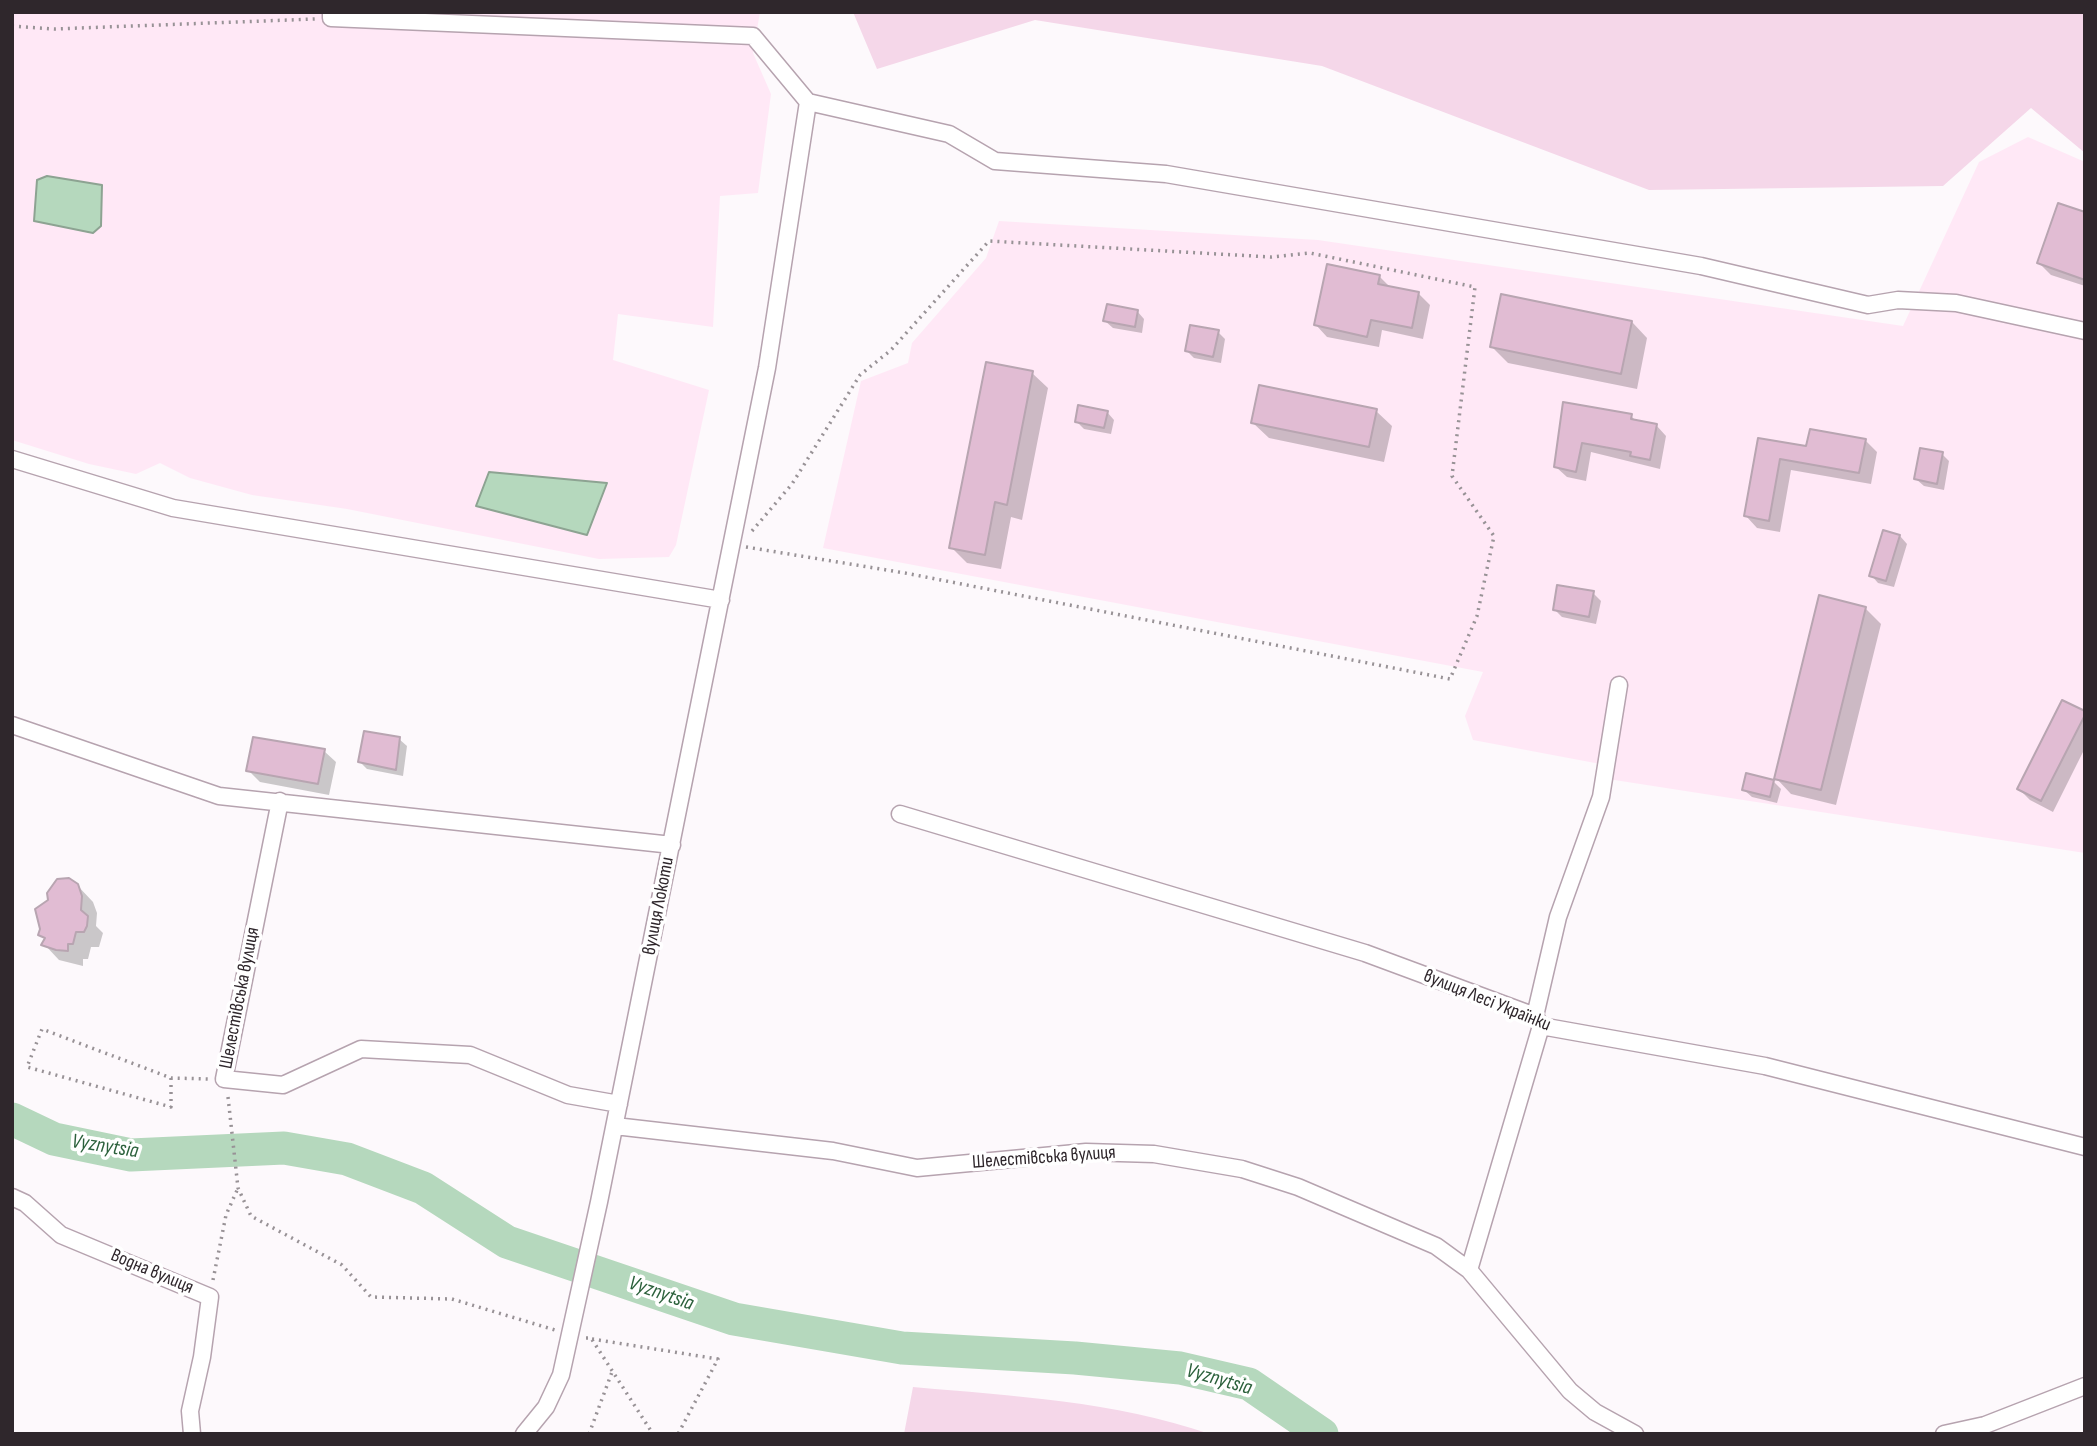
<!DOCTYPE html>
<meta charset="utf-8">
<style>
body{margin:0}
#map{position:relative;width:2097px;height:1446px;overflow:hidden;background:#fdf9fc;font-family:"Sofia Sans Condensed",sans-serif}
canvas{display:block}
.frame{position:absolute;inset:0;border:14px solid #2f272c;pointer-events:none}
</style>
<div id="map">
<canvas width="2097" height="1446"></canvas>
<div class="frame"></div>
</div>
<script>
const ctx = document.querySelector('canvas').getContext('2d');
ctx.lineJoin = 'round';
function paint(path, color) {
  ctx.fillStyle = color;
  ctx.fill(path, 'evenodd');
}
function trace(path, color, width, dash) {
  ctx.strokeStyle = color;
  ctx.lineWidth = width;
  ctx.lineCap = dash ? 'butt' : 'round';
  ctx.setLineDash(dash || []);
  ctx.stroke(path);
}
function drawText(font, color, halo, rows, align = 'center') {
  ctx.font = font + ' "Sofia Sans Condensed",sans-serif';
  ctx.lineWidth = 7;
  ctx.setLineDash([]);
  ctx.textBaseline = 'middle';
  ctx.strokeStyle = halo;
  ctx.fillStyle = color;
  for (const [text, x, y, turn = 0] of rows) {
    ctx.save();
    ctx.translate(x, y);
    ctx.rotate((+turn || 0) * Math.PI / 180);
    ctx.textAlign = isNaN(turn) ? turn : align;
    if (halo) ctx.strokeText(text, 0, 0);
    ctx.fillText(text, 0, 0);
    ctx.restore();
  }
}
paint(new Path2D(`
 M 12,12 L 760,12 L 753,53 L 771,94 L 758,193 L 720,196 L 713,327 L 618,314 L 613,360 L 709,390 L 676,545 L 669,557 L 599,559 L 347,509 L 252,495 L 190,478 L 160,463 L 136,474 L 89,464 L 12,440 Z
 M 2028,137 L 2085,162 L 2085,853 L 1608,779 L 1611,766 L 1473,740 L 1465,716 L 1483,672 L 823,548 L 861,381 L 908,363 L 912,343 L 986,258 L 999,221 L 1318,240 L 1903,326 L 1979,162 Z`), '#ffe8f6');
paint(new Path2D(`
 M 853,12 L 2085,12 L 2085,153 L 2031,108 L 1943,186 L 1649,190 L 1322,66 L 1035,20 L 877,69 Z
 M 913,1387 C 1013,1396 1114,1401 1210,1434 L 904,1434 Z`), '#f5d7e9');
const water = new Path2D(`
 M 47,176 L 102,185 L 101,226 L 93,233 L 34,221 L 37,180 Z
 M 489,472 L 607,483 L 587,535 L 476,506 Z`);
paint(water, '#b5d8bd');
trace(water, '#8da392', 2);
paint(new Path2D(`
 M 2085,214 L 2085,286 L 2051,275 L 2039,263 Z
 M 1379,276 L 1391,288 L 1419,294 L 1430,305 L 1423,339 L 1382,330 L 1379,347 L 1327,337 L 1316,325 Z
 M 1137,311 L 1144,319 L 1142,333 L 1113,328 L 1105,321 Z
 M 1632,322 L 1647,338 L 1637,389 L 1508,363 L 1492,347 Z
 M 1218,332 L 1225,339 L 1221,363 L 1194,358 L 1187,351 Z
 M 1032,373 L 1048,388 L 1022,520 L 1011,517 L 1001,569 L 967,563 L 951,547 Z
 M 1565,404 L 1631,416 L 1637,422 L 1656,425 L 1666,436 L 1660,469 L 1591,452 L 1586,481 L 1567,477 L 1556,467 Z
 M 1376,411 L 1392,426 L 1384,462 L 1269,438 L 1253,423 Z
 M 1107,412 L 1114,420 L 1111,434 L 1084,429 L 1076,421 Z
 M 1759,440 L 1808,448 L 1865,440 L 1877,452 L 1871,484 L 1791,470 L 1780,532 L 1757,528 L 1746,516 Z
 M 1942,454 L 1949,461 L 1944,490 L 1924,486 L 1916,479 Z
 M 1900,536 L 1907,544 L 1894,587 L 1878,583 L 1871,575 Z
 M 1593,593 L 1601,601 L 1596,624 L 1562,617 L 1555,610 Z
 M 1865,608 L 1881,624 L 1836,805 L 1791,794 L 1776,778 Z
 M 2085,713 L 2085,748 L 2053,812 L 2030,800 L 2019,789 Z
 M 399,739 L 407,746 L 403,776 L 367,769 L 360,762 Z
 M 324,751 L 336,762 L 329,795 L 260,782 L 248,770 Z
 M 1773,781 L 1781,789 L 1777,803 L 1752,797 L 1744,790 Z
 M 77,885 L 93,902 L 97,913 L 96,926 L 103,933 L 99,947 L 91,947 L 88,959 L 83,959 L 83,966 L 59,960 L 44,944 L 46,940 L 40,934 Z`), '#0003');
trace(new Path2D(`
 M 12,1119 L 54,1139 L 131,1155 L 284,1148 L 347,1159 L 423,1188 L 507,1242 L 734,1319 L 902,1348 L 1075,1358 L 1180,1368 L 1249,1384 L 1322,1434`), '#b5d8bd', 33);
const building = new Path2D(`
 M 2058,203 L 2085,212 L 2085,280 L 2037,263 Z
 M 1327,264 L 1380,275 L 1378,284 L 1419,292 L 1412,328 L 1371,320 L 1367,337 L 1314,325 Z
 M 1501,294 L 1632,321 L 1621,374 L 1490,347 Z
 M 1107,304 L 1138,310 L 1135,327 L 1103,321 Z
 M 1190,325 L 1219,330 L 1213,357 L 1185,351 Z
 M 986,362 L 1033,371 L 1007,505 L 995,502 L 985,555 L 949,548 Z
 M 1259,385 L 1377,409 L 1369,447 L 1251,423 Z
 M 1563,402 L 1632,414 L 1631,419 L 1657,424 L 1650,460 L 1630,456 L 1631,452 L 1582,443 L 1576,472 L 1554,467 Z
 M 1078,405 L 1108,411 L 1104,428 L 1075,422 Z
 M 1810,429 L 1866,439 L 1859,473 L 1780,459 L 1769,521 L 1744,516 L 1758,438 L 1806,446 Z
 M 1920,448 L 1943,452 L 1937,484 L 1914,479 Z
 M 1883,530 L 1900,535 L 1886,581 L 1869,576 Z
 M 1557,585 L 1594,591 L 1589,617 L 1553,610 Z
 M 1819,595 L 1866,607 L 1821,790 L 1774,779 Z
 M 2062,700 L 2085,711 L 2085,715 L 2041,801 L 2017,789 Z
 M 364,731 L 400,737 L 396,770 L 358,762 Z
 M 253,737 L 325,749 L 318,784 L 246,771 Z
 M 1746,773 L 1774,780 L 1770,797 L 1742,790 Z
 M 69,878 L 78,884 L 82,896 L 81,910 L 88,916 L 87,926 L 84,932 L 76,932 L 73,944 L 68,944 L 68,951 L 56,950 L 41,945 L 45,938 L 38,935 L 40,929 L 35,909 L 48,900 L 47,893 L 57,879 Z`);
paint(building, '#e1bcd3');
trace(building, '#b8a5b1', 2);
const street = new Path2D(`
 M 331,12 L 331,18 L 753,36 L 808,102 L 767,368 L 599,1202 L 561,1375 L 546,1407 L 524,1434
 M 808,102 L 949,134 L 995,161 L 1166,174 L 1701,266 L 1868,305 L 1898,300 L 1956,303 L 2085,331
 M 12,459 L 173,508 L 721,600
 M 12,725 L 219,796 L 672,845
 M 280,801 L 224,1079 L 283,1085 L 361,1049 L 470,1055 L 568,1095 L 619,1104
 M 900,814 L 1365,953 L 1535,1016 L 1541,1026 L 1765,1066 L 2085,1147
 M 1535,1016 L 1558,917 L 1601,797 L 1619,685
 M 615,1126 L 833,1151 L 917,1168 L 1086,1152 L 1154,1154 L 1242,1169 L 1298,1187 L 1436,1246 L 1469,1270 L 1570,1391 L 1595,1412 L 1635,1434
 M 12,1197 L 25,1203 L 61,1235 L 210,1297 L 202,1357 L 190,1411 L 192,1434
 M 1469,1270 L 1541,1026
 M 1944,1434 L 1985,1425 L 2085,1386`);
trace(street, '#b6a3af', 19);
trace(new Path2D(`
 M 12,26 L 54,29 L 315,19
 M 746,547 L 905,573 L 1450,679 L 1477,616 L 1494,536 L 1452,476 L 1475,287 L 1310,253 L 1271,257 L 989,241 L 891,350 L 860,375 L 792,484 L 752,531
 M 171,1078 L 171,1107 L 27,1067 L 42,1029 L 171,1078 L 210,1079
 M 228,1097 L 238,1188 L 251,1216 L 342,1265 L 371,1297 L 452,1299 L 555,1330
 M 213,1280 L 226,1215 L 238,1188
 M 586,1338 L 591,1338 L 653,1434
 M 592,1339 L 718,1359 L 678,1434
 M 589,1434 L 612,1372`), '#989296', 3.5, [2, 5]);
trace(street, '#fff', 16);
drawText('19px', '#2f272c', '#fff', [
 ["вулиця Локоти",659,906,-79],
 ["Шелестівська вулиця",240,998,-79],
 ["вулиця Лесі Українки",1487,1001,22],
 ["Шелестівська вулиця",1044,1158,-4],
 ["Водна вулиця",152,1272,23]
]);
drawText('italic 21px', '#2c613c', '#fff', [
 ["Vyznytsia",105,1147,9],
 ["Vyznytsia",661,1294,19],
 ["Vyznytsia",1219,1380,16]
]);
</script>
